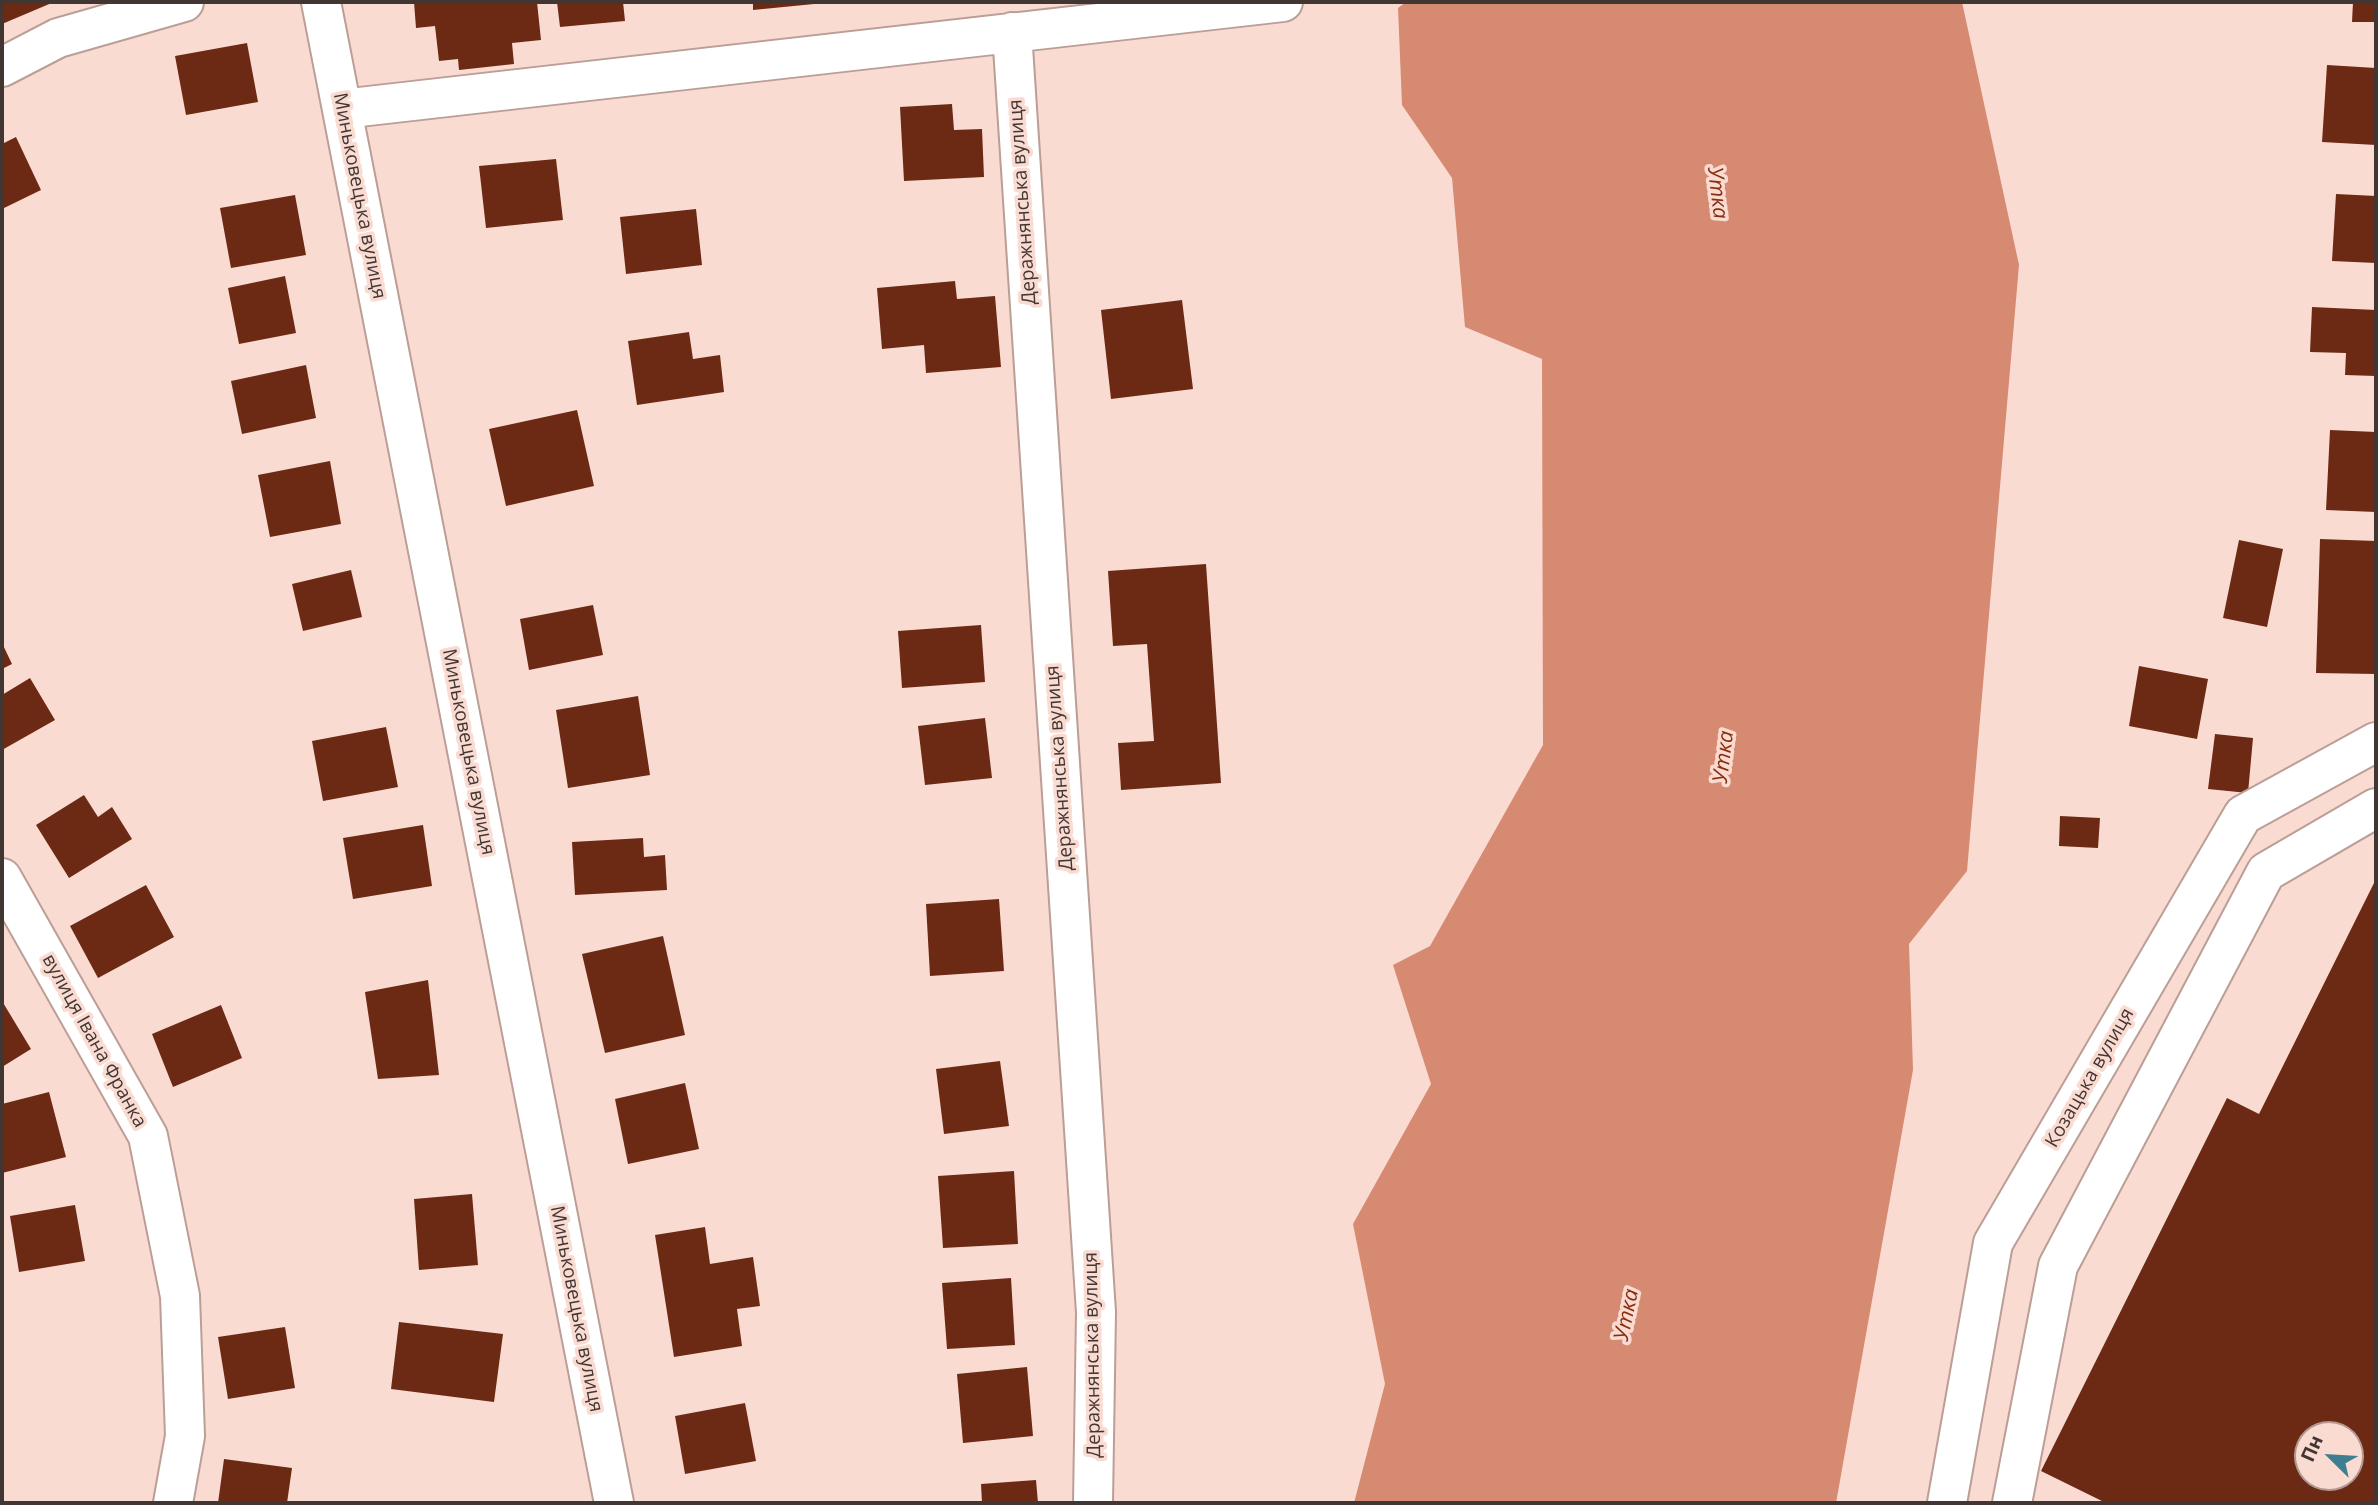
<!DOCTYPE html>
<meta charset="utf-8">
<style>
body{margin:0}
#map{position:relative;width:2378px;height:1505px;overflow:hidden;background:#fadbd2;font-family:"Open Sans",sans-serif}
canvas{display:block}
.frame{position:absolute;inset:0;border:4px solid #423633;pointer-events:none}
.north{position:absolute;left:2294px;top:1421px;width:70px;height:70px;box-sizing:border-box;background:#fadbd2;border:2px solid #b09992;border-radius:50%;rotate:294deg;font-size:19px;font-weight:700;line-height:28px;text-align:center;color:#423633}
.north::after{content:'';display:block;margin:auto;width:24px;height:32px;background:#3d7f90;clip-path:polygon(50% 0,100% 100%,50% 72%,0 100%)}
</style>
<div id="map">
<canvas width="2378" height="1505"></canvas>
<div class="frame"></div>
<div class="north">Пн</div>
</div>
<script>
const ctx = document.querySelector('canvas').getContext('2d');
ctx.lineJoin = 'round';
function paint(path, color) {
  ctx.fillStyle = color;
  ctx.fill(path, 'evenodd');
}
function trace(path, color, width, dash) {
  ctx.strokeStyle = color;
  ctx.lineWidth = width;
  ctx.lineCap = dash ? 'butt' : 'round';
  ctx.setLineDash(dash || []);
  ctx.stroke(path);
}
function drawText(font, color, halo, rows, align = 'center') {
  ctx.font = font + ' "Open Sans",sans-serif';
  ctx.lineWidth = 7;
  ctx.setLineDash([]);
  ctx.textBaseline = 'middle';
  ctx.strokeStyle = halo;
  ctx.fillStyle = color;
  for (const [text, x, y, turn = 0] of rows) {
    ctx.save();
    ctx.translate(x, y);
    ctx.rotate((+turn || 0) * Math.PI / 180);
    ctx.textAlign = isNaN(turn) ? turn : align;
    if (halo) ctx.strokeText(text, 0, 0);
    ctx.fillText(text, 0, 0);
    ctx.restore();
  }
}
paint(new Path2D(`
 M 1406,2 L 1962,2 L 2019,265 L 1967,871 L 1909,944 L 1913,1070 L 1836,1503 L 1354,1503 L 1385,1384 L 1353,1224 L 1431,1084 L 1393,965 L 1430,946 L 1543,745 L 1542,359 L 1465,327 L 1452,178 L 1402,105 L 1398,8 Z`), '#d78a72');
paint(new Path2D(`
 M 2,2 L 54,2 L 2,24 Z
 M 414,2 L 537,2 L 541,40 L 512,43 L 514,64 L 459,70 L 458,59 L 439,61 L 435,26 L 416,28 Z
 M 557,2 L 623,2 L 625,21 L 560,27 Z
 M 753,2 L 814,2 L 814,4 L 753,10 Z
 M 2353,2 L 2376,2 L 2376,22 L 2352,22 Z
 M 247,43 L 258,102 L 186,115 L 175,56 Z
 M 2327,65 L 2376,68 L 2376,145 L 2322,142 Z
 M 952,104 L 954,130 L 982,129 L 984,177 L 904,181 L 900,107 Z
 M 16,137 L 41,190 L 2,209 L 2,144 Z
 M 556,159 L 563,220 L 486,228 L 479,166 Z
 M 2336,194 L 2376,196 L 2376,263 L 2332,261 Z
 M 295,195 L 306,255 L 231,268 L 220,208 Z
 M 696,209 L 702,265 L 626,274 L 620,217 Z
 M 285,276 L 296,333 L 239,344 L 228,288 Z
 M 955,281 L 957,299 L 995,296 L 1001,367 L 926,373 L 924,345 L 882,349 L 877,288 Z
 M 1182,300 L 1193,389 L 1111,399 L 1101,310 Z
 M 2312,307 L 2376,310 L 2376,376 L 2345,375 L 2346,353 L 2310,352 Z
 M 689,332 L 693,359 L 720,355 L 724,392 L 637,405 L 628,341 Z
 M 306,365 L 316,418 L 242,434 L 231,381 Z
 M 577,410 L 594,486 L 506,506 L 489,429 Z
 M 2330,430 L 2376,432 L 2376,512 L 2326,510 Z
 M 330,461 L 341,524 L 270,537 L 258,475 Z
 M 2320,539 L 2376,541 L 2376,674 L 2316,673 Z
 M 2239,540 L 2283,549 L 2267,627 L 2223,618 Z
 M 1206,564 L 1221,783 L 1121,790 L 1118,743 L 1154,741 L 1147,644 L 1113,646 L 1108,571 Z
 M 351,570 L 362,617 L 303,631 L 292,584 Z
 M 593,605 L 603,655 L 529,670 L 520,619 Z
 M 981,625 L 985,682 L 902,688 L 898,631 Z
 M 2,643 L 12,664 L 2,669 Z
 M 2139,666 L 2208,679 L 2197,739 L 2129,726 Z
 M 30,678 L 55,720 L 2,750 L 2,695 Z
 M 638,696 L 650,775 L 568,788 L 556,710 Z
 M 985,718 L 992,778 L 925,785 L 918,726 Z
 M 386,727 L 398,787 L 323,801 L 312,741 Z
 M 2215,734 L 2253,738 L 2248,793 L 2208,789 Z
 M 84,795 L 98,817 L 112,807 L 132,839 L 69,878 L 36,825 Z
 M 2060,816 L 2100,818 L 2098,848 L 2059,846 Z
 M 423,825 L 432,886 L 353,899 L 343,838 Z
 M 643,838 L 644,857 L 665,855 L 667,890 L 575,895 L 572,842 Z
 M 2376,879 L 2376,1503 L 2106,1503 L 2041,1471 L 2227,1098 L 2259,1114 ZM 2308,1435 L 2350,1435 L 2350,1477 L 2308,1477 Z
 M 146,885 L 174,937 L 98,978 L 70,926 Z
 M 999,899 L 1004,971 L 930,976 L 926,904 Z
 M 663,936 L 685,1035 L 605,1053 L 582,954 Z
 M 428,980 L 439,1075 L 378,1079 L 365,992 Z
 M 2,1001 L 31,1049 L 2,1067 Z
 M 221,1005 L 242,1058 L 173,1087 L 152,1034 Z
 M 1000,1061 L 1009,1126 L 944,1134 L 936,1069 Z
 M 685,1083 L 699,1149 L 628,1164 L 615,1099 Z
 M 49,1092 L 66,1157 L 2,1173 L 2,1104 Z
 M 1014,1171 L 1018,1244 L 943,1248 L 938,1176 Z
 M 472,1194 L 478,1265 L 419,1270 L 414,1199 Z
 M 75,1205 L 85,1261 L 19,1272 L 10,1216 Z
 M 705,1227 L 710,1264 L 753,1257 L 760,1306 L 737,1309 L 742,1346 L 674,1357 L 655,1235 Z
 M 1011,1278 L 1015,1345 L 947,1349 L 942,1283 Z
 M 399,1322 L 503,1334 L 494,1402 L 391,1389 Z
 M 285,1327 L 295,1388 L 228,1399 L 218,1337 Z
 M 1027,1367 L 1033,1436 L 963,1443 L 957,1374 Z
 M 745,1403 L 756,1461 L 685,1474 L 675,1416 Z
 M 224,1459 L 292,1468 L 287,1503 L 218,1503 Z
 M 1036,1480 L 1038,1503 L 982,1503 L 981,1484 Z`), '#6c2a14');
const minor = new Path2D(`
 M 321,2 L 614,1503
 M 1012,32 L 1096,1312 L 1093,1503
 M 2,67 L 58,38 L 184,2
 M 342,109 L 1283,2
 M 2,878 L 148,1136 L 180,1296 L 185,1436 L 173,1503
 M 1947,1503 L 1993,1243 L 2243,815 L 2376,742
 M 2012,1503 L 2058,1266 L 2266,872 L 2376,808`);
trace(minor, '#bb9e96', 42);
trace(minor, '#fff', 38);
drawText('19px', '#423633', '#fadbd2', [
 ["Миньковецька вулиця",359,196,79],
 ["Деражнянська вулиця",1023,202,-94],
 ["Миньковецька вулиця",468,752,79],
 ["Деражнянська вулиця",1060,768,-94],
 ["вулиця Івана Франка",94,1041,61],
 ["Козацька вулиця",2090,1078,-60],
 ["Миньковецька вулиця",576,1309,79],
 ["Деражнянська вулиця",1093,1355,-91]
]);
drawText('italic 21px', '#882d0d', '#fadbd2', [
 ["Утка",1717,193,83],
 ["Утка",1724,757,-83],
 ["Утка",1627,1315,-78]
]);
</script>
